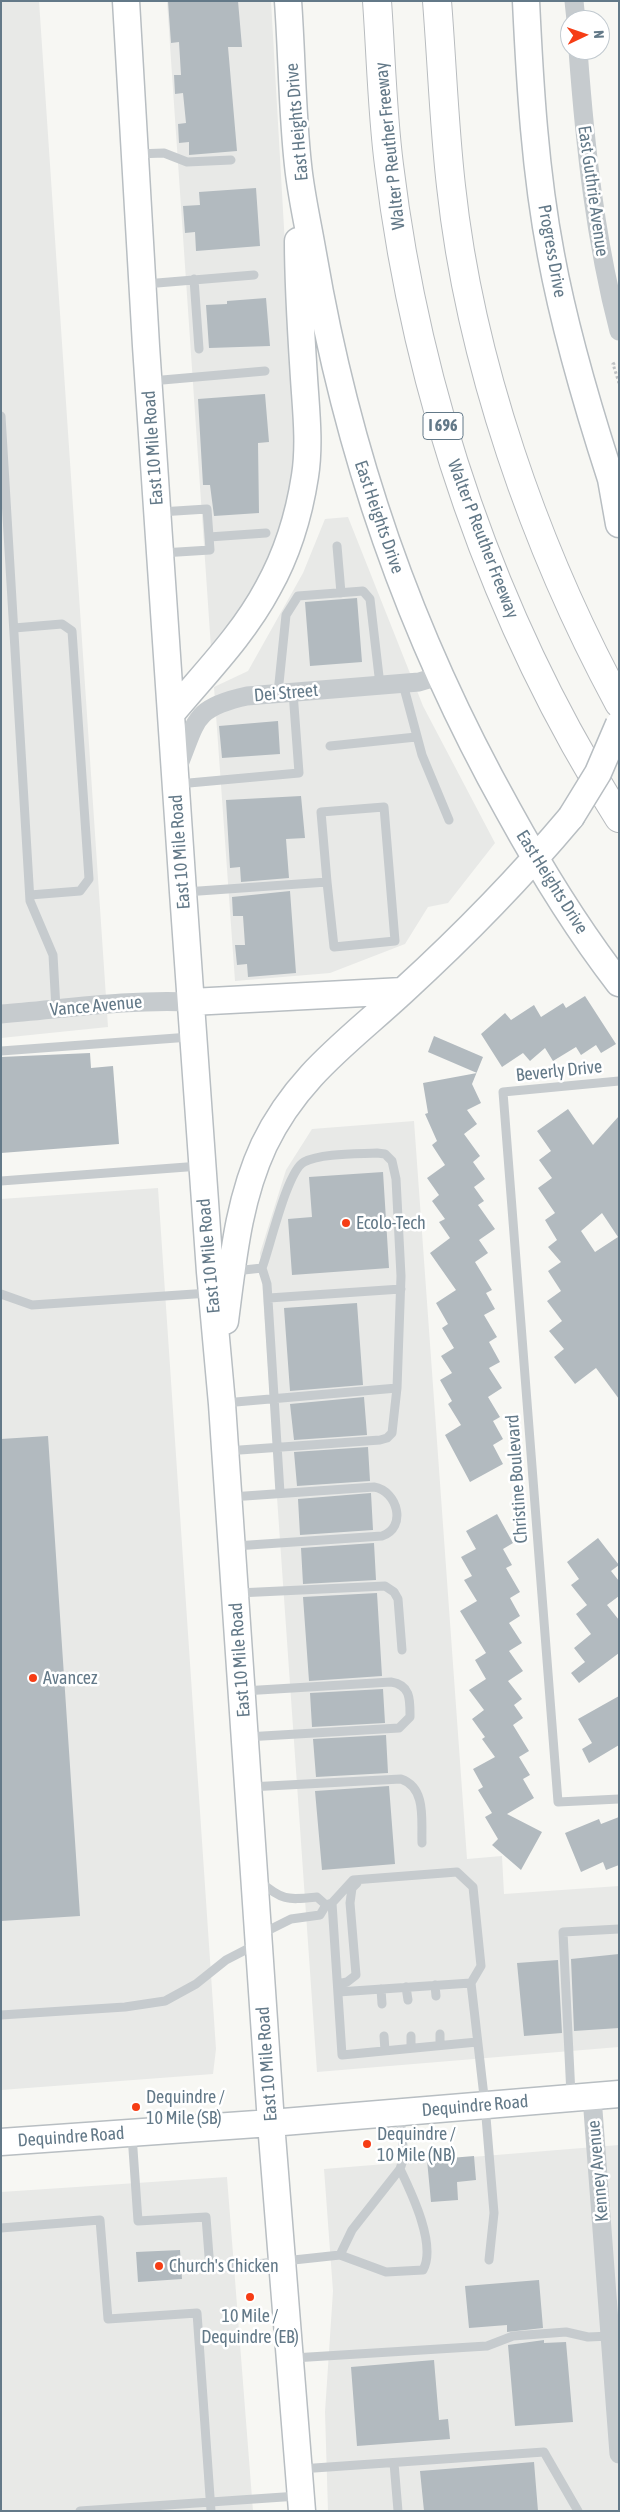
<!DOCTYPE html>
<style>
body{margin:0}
#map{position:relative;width:620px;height:2512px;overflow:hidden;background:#f7f7f3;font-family:"Asap Condensed",sans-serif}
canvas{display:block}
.frame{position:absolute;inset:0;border:2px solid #637988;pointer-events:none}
.north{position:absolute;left:560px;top:10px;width:50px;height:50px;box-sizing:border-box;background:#fff;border:1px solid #c1c9cf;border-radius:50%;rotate:87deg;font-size:14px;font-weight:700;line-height:20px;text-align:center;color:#637988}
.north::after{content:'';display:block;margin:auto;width:18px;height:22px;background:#f63d15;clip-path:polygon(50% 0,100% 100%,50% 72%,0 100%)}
</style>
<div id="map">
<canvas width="620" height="2512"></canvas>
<div class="frame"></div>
<div class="north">N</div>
</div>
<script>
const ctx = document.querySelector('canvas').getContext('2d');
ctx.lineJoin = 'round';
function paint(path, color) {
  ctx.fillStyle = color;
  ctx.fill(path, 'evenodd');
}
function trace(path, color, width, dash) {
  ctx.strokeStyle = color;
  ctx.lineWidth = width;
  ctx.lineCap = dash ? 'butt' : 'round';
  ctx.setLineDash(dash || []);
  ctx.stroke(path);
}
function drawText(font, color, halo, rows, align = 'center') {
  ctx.font = font + ' "Asap Condensed",sans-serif';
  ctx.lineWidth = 5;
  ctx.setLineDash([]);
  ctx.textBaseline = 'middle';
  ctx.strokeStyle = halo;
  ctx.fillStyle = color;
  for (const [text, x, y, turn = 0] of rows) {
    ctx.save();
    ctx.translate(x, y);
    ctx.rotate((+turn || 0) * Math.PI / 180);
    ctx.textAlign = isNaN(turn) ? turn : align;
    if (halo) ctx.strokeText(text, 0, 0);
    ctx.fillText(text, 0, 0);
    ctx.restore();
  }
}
paint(new Path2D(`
 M 1,1 L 39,1 L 108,1027 L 1,1038 Z
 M 167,1 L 271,1 L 296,437 L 292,483 L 280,531 L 267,565 L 239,613 L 211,648 Z
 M 348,517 L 423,706 L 495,843 L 448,903 L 428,907 L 405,944 L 330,973 L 235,981 L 214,687 L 248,671 L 303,573 L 325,519 Z
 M 414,1121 L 467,1859 L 502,1856 L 504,1894 L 619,1886 L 619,2047 L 317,2072 L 260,1253 L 286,1170 L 312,1129 Z
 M 158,1188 L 216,2049 L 213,2074 L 1,2090 L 1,1199 Z
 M 619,2145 L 619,2511 L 328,2511 L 325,2412 L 333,2291 L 324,2169 Z
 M 227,2177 L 253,2511 L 1,2511 L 1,2192 Z`), '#e8e9e7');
paint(new Path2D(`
 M 168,1 L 238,1 L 242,47 L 228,47 L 237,151 L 189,155 L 189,142 L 179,143 L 178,124 L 186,123 L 183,93 L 175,94 L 174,75 L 181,75 L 179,42 L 171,43 Z
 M 256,188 L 260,246 L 196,251 L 195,232 L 185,233 L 183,206 L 200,205 L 199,192 Z
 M 266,298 L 270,346 L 209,348 L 206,305 L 227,304 L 227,301 Z
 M 265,394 L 269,442 L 258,443 L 259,513 L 214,516 L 210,485 L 203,485 L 198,399 Z
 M 357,598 L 362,662 L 310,666 L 305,602 Z
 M 278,721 L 280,754 L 222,758 L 219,726 Z
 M 301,796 L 305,838 L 286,839 L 289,878 L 241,882 L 240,867 L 230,868 L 226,800 Z
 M 290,891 L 296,973 L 248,977 L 247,964 L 237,965 L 235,945 L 245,945 L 243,916 L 233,916 L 232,897 Z
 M 585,996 L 616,1044 L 601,1053 L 596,1045 L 581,1055 L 576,1047 L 553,1061 L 545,1048 L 530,1061 L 523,1053 L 502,1067 L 481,1034 L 505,1013 L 511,1020 L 534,1005 L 541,1017 L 563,1003 L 566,1008 Z
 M 434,1036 L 483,1057 L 472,1084 L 481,1103 L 467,1110 L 477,1124 L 464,1134 L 480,1156 L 473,1162 L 485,1179 L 474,1187 L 484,1201 L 478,1205 L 495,1229 L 479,1240 L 488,1253 L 475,1262 L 492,1290 L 486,1293 L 495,1309 L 484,1315 L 497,1337 L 489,1342 L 500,1362 L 489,1368 L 502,1388 L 488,1397 L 500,1417 L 493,1421 L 503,1439 L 493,1445 L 503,1464 L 470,1482 L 445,1435 L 461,1425 L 448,1404 L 452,1401 L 440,1380 L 452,1373 L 441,1356 L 454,1348 L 442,1328 L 448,1324 L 436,1303 L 456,1290 L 430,1253 L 450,1238 L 439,1222 L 445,1219 L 432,1201 L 439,1195 L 427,1178 L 445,1165 L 432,1145 L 437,1141 L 425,1114 L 428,1113 L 423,1083 L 477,1073 L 428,1052 Z
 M 90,1053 L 91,1068 L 113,1066 L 119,1144 L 1,1153 L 1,1057 Z
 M 568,1109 L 593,1145 L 619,1116 L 619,1399 L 596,1368 L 575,1384 L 554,1357 L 564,1349 L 549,1331 L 562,1321 L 547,1301 L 561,1291 L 548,1271 L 561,1262 L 548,1247 L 557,1240 L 545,1220 L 555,1213 L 538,1188 L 552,1178 L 539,1160 L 551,1151 L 537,1131 ZM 602,1213 L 618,1237 L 595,1252 L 581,1231 Z
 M 383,1172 L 389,1268 L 292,1275 L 288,1219 L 312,1217 L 309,1177 Z
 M 357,1303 L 363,1385 L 290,1391 L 284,1308 Z
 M 364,1397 L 367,1435 L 294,1440 L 290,1404 Z
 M 48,1436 L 80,1916 L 1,1921 L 1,1439 Z
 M 368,1447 L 370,1481 L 297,1486 L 294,1452 Z
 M 371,1493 L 373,1530 L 300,1535 L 298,1499 Z
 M 497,1514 L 513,1543 L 503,1549 L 512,1565 L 506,1568 L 520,1592 L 510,1598 L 520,1616 L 509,1623 L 522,1643 L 509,1651 L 523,1671 L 508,1681 L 522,1699 L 514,1705 L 523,1718 L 513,1725 L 529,1751 L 519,1757 L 530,1775 L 523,1779 L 534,1798 L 507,1814 L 542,1832 L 521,1870 L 492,1845 L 498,1839 L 485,1817 L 492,1813 L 478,1790 L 483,1787 L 473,1769 L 495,1757 L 482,1739 L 485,1737 L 472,1719 L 484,1710 L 469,1690 L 486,1679 L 475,1660 L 486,1653 L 460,1611 L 477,1601 L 464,1580 L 472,1576 L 461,1557 L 476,1549 L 466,1531 Z
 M 598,1538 L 619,1565 L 611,1571 L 619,1581 L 619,1596 L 607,1605 L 619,1620 L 619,1653 L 579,1683 L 571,1673 L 585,1662 L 574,1648 L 591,1634 L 576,1614 L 587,1605 L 571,1585 L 579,1579 L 567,1562 Z
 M 374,1543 L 376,1580 L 303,1584 L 301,1548 Z
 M 377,1593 L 382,1676 L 309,1681 L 303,1597 Z
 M 383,1689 L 385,1723 L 312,1727 L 310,1693 Z
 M 619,1696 L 619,1745 L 589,1763 L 582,1749 L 592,1743 L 578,1719 Z
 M 386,1735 L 388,1773 L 316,1777 L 313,1739 Z
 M 389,1786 L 395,1864 L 322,1870 L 315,1791 Z
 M 619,1817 L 619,1865 L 606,1870 L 603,1862 L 581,1872 L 565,1833 L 599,1819 L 601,1824 Z
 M 619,1954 L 619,2028 L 574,2031 L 571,1959 Z
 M 558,1960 L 562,2033 L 524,2036 L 517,1963 Z
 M 474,2156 L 476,2180 L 457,2182 L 458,2200 L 431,2202 L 427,2160 Z
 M 180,2250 L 182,2279 L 138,2282 L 136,2252 Z
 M 539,2280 L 543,2328 L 507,2332 L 507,2325 L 469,2328 L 465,2286 Z
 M 544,2340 L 544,2343 L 566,2342 L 573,2422 L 515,2426 L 508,2345 Z
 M 434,2360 L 439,2420 L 448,2419 L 450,2439 L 357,2446 L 351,2367 Z
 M 534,2462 L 538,2511 L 424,2511 L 420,2471 Z`), '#b2babf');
const secondary = new Path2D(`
 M 126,1 L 146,346 L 183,892 L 210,1272 L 222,1404 L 271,2123 L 302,2511
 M 288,1 C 292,56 292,111 298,165 C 301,195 308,224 313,254 C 347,453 409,633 508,810 C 541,870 577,929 619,983
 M 526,1 C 530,86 535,171 551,255 C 565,331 587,405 611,479 L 619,492
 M 611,479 L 619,524
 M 171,714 C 205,673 243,635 268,588 C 287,554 299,515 305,476 C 310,444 306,410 304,378 C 301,332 298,287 298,241
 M 191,1002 L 403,991
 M 225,1321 C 233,1260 238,1201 264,1145 C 297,1076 349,1041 403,991 C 462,937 519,879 571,817
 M 1,2142 L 271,2123 L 619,2094`);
const highway = new Path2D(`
 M 377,1 C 381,56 382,111 389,165 C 417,395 494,622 619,818
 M 437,1 C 442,63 444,125 451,186 C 470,362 535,548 619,703`);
trace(secondary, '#b8bec2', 29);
trace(highway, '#b8bcbf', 30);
trace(new Path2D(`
 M 615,363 L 613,364 L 619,383`), '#bfc2c4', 3, [2.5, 2.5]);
trace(new Path2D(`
 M 136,154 L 164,153 L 187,162 L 231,160
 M 194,279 L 199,349
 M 145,284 L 254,275
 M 151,381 L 265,371
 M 1,416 L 30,901 L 53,955 L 56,1009
 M 160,512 L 207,509 L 210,550 L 162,553
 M 209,537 L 266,533
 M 337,546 L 341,593
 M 14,628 L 62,624 L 72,631 L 89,879 L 80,891 L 30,895
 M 403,684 L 422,755 L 449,820
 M 278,693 L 286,615 L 298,596 L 363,591 L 370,599 L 380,685
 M 330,746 L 416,737
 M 178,784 L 299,773 L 293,692
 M 185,892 L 327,882 L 334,947 L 395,941 L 384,807 L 321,812 L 327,882
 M 1,1051 L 190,1037
 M 619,1081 L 503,1092 L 558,1802 L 619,1799
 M 1,1181 L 200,1166
 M 235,1271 L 262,1268 L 267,1284 L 280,1493
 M 1,1294 L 32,1305 L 209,1293
 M 269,1298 L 401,1289
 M 224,1403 L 397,1388
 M 226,1451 L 380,1440 L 387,1438 L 392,1433 L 397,1388 L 401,1276 L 396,1179 L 392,1161 L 385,1154 L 377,1153 C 358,1154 321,1153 304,1162 C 287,1171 270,1247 262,1268
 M 231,1497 L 374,1487 C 398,1491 407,1528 382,1536 L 235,1546
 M 238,1593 L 385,1586 L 394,1592 L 398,1599 L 402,1650
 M 243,1691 L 391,1682 C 411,1685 410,1700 410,1717 L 399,1728 L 246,1737
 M 249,1787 L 401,1779 C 427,1788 421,1821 422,1843
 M 259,1881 C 283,1901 287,1900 317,1897 L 326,1905
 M 332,1903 L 342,2055 L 477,2042
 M 261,1934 L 291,1919 L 320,1915 L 326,1905 L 332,1903 L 353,1880 L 457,1872 L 473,1887 L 481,1966 L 471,1983 L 485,2105 L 494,2213 L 489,2260
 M 338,1984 L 347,1982 L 356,1975 L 350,1903 L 352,1888 L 357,1883
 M 435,1985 L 436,1996
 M 406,1987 L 408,2000
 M 381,1989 L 382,2004
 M 338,1992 L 471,1983
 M 1,2015 L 125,2007 L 165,2001 L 196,1984 L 226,1960 L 257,1944
 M 440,2034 L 440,2045
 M 384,2036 L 385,2051
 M 411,2036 L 411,2048
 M 571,2095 L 563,1932 L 619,1929
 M 132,2135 L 138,2221 L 206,2217 L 210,2269 L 340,2255 L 386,2272 L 423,2270 C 437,2245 411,2192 400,2169 L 404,2157 L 400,2115
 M 1,2228 L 100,2220 L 108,2319 L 197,2313 L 211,2511
 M 340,2255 L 352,2230 L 400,2169
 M 293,2358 L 487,2346 L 513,2336 L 566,2332 L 588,2337 L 611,2336
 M 394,2463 L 398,2511
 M 300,2469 L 544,2452 L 578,2511
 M 80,2511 L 298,2496`), '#c6cbce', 9);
trace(new Path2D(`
 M 574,1 L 576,20
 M 578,50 C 585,145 595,239 619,331
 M 177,769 C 197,722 191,708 247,696 L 419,682 L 439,676
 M 1,1014 C 64,1009 127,999 191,1002
 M 592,2097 L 619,2454`), '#c6cbce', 19);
trace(secondary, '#fff', 26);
trace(highway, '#fff', 28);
const secondaryBridge = new Path2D(`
 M 571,817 L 598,773 L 619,724`);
trace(secondaryBridge, '#b8bec2', 29, []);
trace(secondaryBridge, '#fff', 26);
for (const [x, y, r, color] of [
 [346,1223,5,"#f63d15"],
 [33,1678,5,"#f63d15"],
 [136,2107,5,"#f63d15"],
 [367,2144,5,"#f63d15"],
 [159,2266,5,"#f63d15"],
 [250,2297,5,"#f63d15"]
]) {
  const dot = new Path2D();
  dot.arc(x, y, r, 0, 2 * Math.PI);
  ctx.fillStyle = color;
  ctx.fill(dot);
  trace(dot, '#fff', 2);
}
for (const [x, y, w] of [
 [443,426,40]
]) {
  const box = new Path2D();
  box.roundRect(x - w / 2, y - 13.5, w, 27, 4);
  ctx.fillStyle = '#fff';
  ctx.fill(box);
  trace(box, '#637988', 1);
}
drawText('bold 16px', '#637988', null, [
 ["I 696",443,426]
]);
drawText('18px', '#637988', '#fff', [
 ["East Heights Drive",297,122,-95],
 ["Walter P Reuther Freeway",390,146,-96],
 ["East Guthrie Avenue",593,191,82],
 ["Progress Drive",552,251,80],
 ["East 10 Mile Road",153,448,-94],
 ["East Heights Drive",379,517,71],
 ["Walter P Reuther Freeway",483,539,69],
 ["Dei Street",286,693,-5],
 ["East 10 Mile Road",180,852,-94],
 ["East Heights Drive",552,882,58],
 ["Vance Avenue",96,1006,-5],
 ["Beverly Drive",559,1071,-6],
 ["East 10 Mile Road",209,1256,-95],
 ["Christine Boulevard",517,1479,-94],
 ["East 10 Mile Road",240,1660,-94],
 ["East 10 Mile Road",267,2064,-94],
 ["Dequindre Road",475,2106,-5],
 ["Dequindre Road",71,2137,-4],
 ["Kenney Avenue",598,2171,-95]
]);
drawText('18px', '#637988', '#fff', [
 ["Ecolo-Tech",356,1223],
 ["Avancez",43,1678],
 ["Dequindre /",146,2097],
 ["10 Mile (SB)",146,2118],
 ["Dequindre /",377,2134],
 ["10 Mile (NB)",377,2155],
 ["Church's Chicken",169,2266],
 ["10 Mile /",250,2316,"center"],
 ["Dequindre (EB)",250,2337,"center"]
], 'left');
</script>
